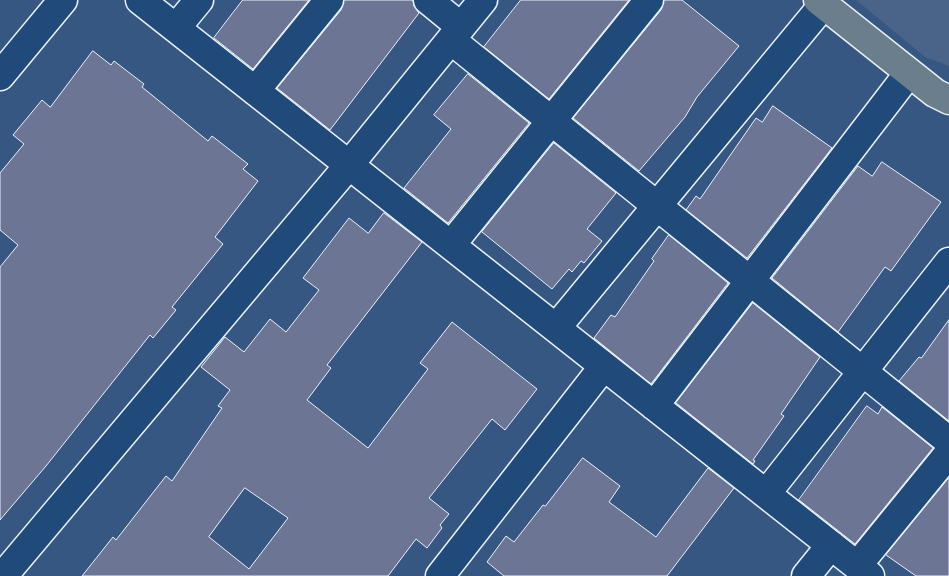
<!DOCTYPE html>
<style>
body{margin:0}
canvas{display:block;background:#365782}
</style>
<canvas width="949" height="576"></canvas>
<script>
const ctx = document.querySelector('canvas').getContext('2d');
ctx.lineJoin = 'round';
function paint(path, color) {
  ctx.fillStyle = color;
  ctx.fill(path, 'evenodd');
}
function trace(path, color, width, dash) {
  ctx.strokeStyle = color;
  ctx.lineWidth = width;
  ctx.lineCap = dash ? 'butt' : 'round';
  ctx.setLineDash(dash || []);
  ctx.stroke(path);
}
paint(new Path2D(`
 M 856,0 L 949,0 L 949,66 L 925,57 Z`), '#496389');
const building = new Path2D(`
 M 243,0 L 309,0 L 253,69 L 214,38 Z
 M 344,0 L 413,0 L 414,6 L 419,13 L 330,130 L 277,88 L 341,10 Z
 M 521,0 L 629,0 L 549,99 L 484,47 Z
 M 664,0 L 682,0 L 739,46 L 697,97 L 685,117 L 639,171 L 573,118 L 661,10 Z
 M 93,51 L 111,65 L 114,61 L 144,84 L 142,87 L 208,141 L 212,136 L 248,164 L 243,169 L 258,181 L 215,237 L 223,244 L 172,307 L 176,310 L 153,338 L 150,335 L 46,466 L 0,520 L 0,267 L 18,245 L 0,230 L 0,173 L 24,144 L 13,135 L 42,100 L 50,107 Z
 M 468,74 L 529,123 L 448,223 L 404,188 L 451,129 L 434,115 Z
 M 773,106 L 832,148 L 747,258 L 686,210 L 696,196 L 700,199 L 756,118 L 762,122 Z
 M 554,143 L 616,193 L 587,229 L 602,241 L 584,263 L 581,261 L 572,272 L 569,269 L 552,289 L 482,232 Z
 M 882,162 L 941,202 L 891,271 L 885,267 L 838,332 L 772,278 L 858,166 L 872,176 Z
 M 384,213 L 422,242 L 327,365 L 331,368 L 307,400 L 368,448 L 428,369 L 420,363 L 452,322 L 537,389 L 505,430 L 492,419 L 429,498 L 449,514 L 440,525 L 442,528 L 427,548 L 416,539 L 388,576 L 82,576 L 113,537 L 116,540 L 166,476 L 172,481 L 222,408 L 218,406 L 230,390 L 201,367 L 225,337 L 244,352 L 270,319 L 286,332 L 319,290 L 303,278 L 349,218 L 368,233 ZM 245,488 L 288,518 L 249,569 L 209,537 Z
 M 669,235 L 728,283 L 651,384 L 594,338 L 611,315 L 615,317 L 654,261 L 652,259 Z
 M 753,303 L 820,357 L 781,414 L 784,416 L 753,460 L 755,461 L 753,464 L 676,403 Z
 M 949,320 L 949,421 L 899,381 L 919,357 L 921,358 Z
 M 867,406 L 878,414 L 882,407 L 933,448 L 855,544 L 799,500 Z
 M 583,458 L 620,486 L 609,502 L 656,537 L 708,468 L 734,488 L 667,576 L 504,576 L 487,562 L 506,536 L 514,542 L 543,505 L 545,506 Z
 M 949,478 L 949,576 L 916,576 L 886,555 Z`);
paint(building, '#6c7694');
trace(building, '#e8f1f8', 1);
const minor = new Path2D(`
 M 140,0 L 870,576
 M 428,0 L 461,27
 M 176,28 L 199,0
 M 451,40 L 949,441
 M 0,76 L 63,0
 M 255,91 L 329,0
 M 451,245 L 649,0
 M 556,328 L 824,4
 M 654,406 L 909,73
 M 766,494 L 949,262
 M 857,566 L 949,453
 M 3,576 L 349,165 L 483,0
 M 440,576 L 604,366
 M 806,576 L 831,545`);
const major = new Path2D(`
 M 818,0 L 935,93 L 949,100`);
trace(minor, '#e8f1f8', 31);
trace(major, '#e8f1f8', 31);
trace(minor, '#1f4a7a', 28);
trace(major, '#6b7e8b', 28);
</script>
